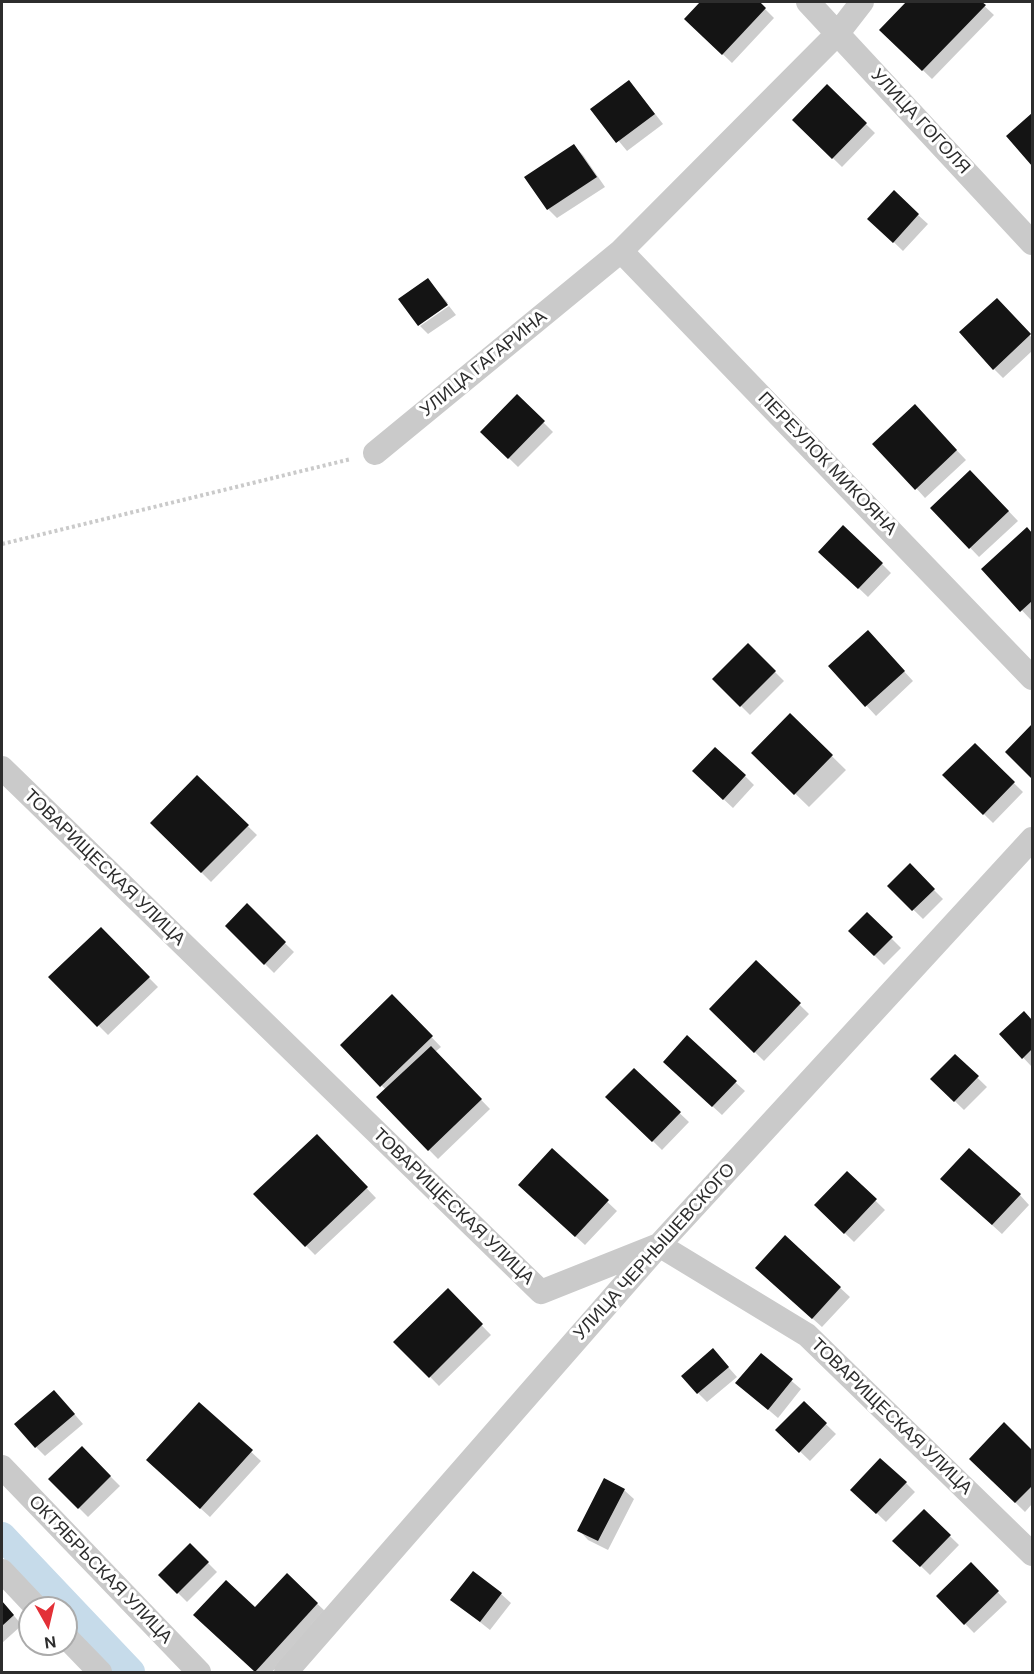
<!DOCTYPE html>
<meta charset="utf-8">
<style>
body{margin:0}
#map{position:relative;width:1034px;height:1674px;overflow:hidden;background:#fff;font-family:"DM Sans",sans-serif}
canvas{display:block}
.frame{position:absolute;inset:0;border:3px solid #2d2d2d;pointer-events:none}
.north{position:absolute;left:18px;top:1596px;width:60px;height:60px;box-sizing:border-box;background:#fff;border:2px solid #ababab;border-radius:50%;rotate:172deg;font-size:16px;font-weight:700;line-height:24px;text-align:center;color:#2d2d2d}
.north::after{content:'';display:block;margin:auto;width:21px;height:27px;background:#e33037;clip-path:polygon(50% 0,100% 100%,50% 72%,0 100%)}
</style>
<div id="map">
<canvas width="1034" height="1674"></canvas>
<div class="frame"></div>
<div class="north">N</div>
</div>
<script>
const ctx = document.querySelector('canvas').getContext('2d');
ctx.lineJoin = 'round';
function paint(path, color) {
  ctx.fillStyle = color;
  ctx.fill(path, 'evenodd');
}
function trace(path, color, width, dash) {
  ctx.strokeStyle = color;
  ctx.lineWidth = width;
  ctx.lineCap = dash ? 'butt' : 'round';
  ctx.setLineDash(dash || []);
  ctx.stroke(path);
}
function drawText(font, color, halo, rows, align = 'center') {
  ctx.font = font + ' "DM Sans",sans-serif';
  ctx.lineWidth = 6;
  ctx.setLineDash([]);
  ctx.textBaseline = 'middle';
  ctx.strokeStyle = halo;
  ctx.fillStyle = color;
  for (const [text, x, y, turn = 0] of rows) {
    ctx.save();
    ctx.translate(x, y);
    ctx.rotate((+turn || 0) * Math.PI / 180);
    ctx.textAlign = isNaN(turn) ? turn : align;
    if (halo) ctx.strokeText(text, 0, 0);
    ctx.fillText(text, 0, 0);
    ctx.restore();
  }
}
paint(new Path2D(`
 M 702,2 L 758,2 L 774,18 L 732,63 L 686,19 Z
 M 909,2 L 980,2 L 994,15 L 932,79 L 881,30 Z
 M 827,86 L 875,133 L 842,167 L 794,120 Z
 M 638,92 L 663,124 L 627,151 L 593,110 Z
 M 1032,115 L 1032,164 L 1009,136 Z
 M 574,146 L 583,155 L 605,187 L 557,218 L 548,209 Z
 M 918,215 L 928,224 L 903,251 L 879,228 Z
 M 428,280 L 448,303 L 418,324 Z
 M 449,306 L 456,315 L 428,334 L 420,326 Z
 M 1006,309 L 1032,338 L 1032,351 L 1003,378 L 994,369 Z
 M 517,396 L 553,432 L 518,467 L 482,432 Z
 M 924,416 L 966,460 L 925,498 L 916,488 Z
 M 980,481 L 1018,521 L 979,557 L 932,508 Z
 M 1027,529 L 1032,535 L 1032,618 L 1031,620 L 983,569 Z
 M 830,561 L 882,564 L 891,573 L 868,597 Z
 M 877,642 L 913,681 L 876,716 L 830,666 Z
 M 748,645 L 784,681 L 750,715 L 714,679 Z
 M 790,715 L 846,770 L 809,807 L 753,753 Z
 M 1032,726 L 1032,777 L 1007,752 Z
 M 975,745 L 1023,792 L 993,823 L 944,775 Z
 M 745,776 L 754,785 L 733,808 L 704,781 Z
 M 197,777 L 257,835 L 211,882 L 152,823 Z
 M 910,866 L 943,899 L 923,919 L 889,886 Z
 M 247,906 L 294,952 L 274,973 L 227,926 Z
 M 867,914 L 901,948 L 884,965 L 850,931 Z
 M 101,929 L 158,987 L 108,1035 L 50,977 Z
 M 756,962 L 809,1014 L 764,1061 L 711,1009 Z
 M 392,996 L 441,1047 L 435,1052 L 490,1109 L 438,1159 L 378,1098 L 386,1090 L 342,1045 Z
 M 1024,1013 L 1032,1022 L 1032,1067 L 1001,1034 Z
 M 955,1056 L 987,1087 L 964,1110 L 932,1079 Z
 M 634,1070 L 689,1122 L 662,1150 L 608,1097 Z
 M 674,1071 L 735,1082 L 745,1091 L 722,1115 Z
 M 317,1136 L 376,1198 L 315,1255 L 255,1194 Z
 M 552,1150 L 617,1211 L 585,1245 L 529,1194 Z
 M 847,1173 L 885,1210 L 854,1242 L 816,1205 Z
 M 951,1188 L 1020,1195 L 1029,1205 L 1002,1234 Z
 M 785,1237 L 850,1297 L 822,1327 L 766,1277 Z
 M 448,1291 L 491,1335 L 439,1386 L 396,1342 Z
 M 761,1355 L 801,1389 L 778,1418 L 737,1383 Z
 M 722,1360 L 737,1377 L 707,1402 L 698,1393 Z
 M 63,1401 L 83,1424 L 45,1456 L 36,1447 Z
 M 804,1403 L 836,1434 L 810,1461 L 787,1439 Z
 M 199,1404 L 261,1461 L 210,1517 L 157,1469 Z
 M 1004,1424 L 1032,1452 L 1032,1504 L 1025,1512 L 971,1459 Z
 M 82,1448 L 120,1486 L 88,1517 L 50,1479 Z
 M 605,1480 L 624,1490 L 634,1499 L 608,1550 L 588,1540 L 579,1530 Z
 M 906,1483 L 915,1492 L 886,1522 L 862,1499 Z
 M 924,1511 L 959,1545 L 930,1575 L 895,1541 Z
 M 190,1545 L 217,1572 L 187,1602 L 160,1575 Z
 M 971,1564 L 1007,1602 L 974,1633 L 938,1596 Z
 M 287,1575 L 327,1613 L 272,1672 L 257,1672 L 204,1624 L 255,1609 Z
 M 501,1594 L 511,1603 L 490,1630 L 452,1600 Z
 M 2,1602 L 22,1625 L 2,1643 Z`), '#0003');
trace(new Path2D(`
 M 2,1536 L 131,1672`), '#c6dbea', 28);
paint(new Path2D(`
 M 700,2 L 760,2 L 766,8 L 722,55 L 684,19 Z
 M 906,2 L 982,2 L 986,5 L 922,71 L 879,30 Z
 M 629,80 L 655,114 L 616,143 L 590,109 Z
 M 827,84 L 867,123 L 832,159 L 792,120 Z
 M 1032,113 L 1032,166 L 1006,136 Z
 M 574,144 L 597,177 L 547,210 L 524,177 Z
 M 894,190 L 919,214 L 893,243 L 867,219 Z
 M 428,278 L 448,305 L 418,326 L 398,299 Z
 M 997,298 L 1031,334 L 993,370 L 959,332 Z
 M 517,394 L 545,421 L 508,459 L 480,432 Z
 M 915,404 L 957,450 L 915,490 L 872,444 Z
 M 970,470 L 1009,511 L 969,549 L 930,508 Z
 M 843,525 L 883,563 L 858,589 L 818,552 Z
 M 1027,527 L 1032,533 L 1032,601 L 1020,612 L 981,569 Z
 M 868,630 L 905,671 L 865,707 L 828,666 Z
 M 748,643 L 776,671 L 740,707 L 712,679 Z
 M 790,713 L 833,755 L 794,795 L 751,753 Z
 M 1032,724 L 1032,779 L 1005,752 Z
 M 975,743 L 1015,782 L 983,815 L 942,775 Z
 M 715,747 L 746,775 L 723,800 L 692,771 Z
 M 197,775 L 249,825 L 201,873 L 150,823 Z
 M 910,863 L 935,889 L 912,911 L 887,886 Z
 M 247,903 L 286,942 L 264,965 L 225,926 Z
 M 867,912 L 893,937 L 874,956 L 848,931 Z
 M 101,927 L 150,977 L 97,1027 L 48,977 Z
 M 756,960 L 801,1003 L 754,1053 L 709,1009 Z
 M 392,994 L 433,1036 L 380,1087 L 340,1045 Z
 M 1024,1011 L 1032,1020 L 1032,1049 L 1022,1059 L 999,1034 Z
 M 687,1035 L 737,1081 L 712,1107 L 663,1062 Z
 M 431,1046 L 482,1099 L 428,1151 L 376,1097 Z
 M 955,1054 L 979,1076 L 954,1102 L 930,1079 Z
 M 634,1068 L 681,1112 L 652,1142 L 605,1097 Z
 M 317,1134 L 368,1187 L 305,1247 L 253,1194 Z
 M 552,1148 L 609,1200 L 575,1237 L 518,1185 Z
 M 969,1148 L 1021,1194 L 992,1225 L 940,1179 Z
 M 847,1171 L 877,1199 L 844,1234 L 814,1205 Z
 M 785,1235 L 841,1287 L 812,1319 L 755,1268 Z
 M 448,1288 L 483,1324 L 429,1378 L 393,1342 Z
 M 713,1348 L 729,1367 L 697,1394 L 681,1376 Z
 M 761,1353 L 793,1379 L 768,1410 L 735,1383 Z
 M 54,1390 L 75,1414 L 35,1448 L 14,1424 Z
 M 804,1401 L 827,1423 L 799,1453 L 775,1430 Z
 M 199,1402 L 253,1450 L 200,1509 L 146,1460 Z
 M 1004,1422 L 1032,1450 L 1032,1486 L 1015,1503 L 969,1459 Z
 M 82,1446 L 111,1476 L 78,1509 L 48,1479 Z
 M 880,1458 L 907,1482 L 876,1514 L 850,1490 Z
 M 604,1478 L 625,1489 L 598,1541 L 577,1531 Z
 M 924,1509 L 951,1535 L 920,1567 L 892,1541 Z
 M 190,1543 L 209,1562 L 177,1594 L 158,1575 Z
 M 971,1562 L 999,1591 L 964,1625 L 936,1596 Z
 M 473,1571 L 502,1593 L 480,1622 L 450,1600 Z
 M 287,1573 L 318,1603 L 255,1672 L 193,1615 L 226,1580 L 255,1607 Z
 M 2,1601 L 14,1615 L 2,1626 Z`), '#141414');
trace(new Path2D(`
 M 2,544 L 351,459`), '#cacaca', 4, [3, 3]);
trace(new Path2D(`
 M 808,2 L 1032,243
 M 621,251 L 1032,678
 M 375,453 L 621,251 L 838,33 L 862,2
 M 2,768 L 541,1292 L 659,1245 L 807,1335 L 1032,1554
 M 2,1467 L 199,1672
 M 2,1571 L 37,1608
 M 66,1637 L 100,1672
 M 286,1672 L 659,1245 L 1032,839`), '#cacaca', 24);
drawText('18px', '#2d2d2d', '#fff', [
 ["УЛИЦА ГОГОЛЯ",920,122,47],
 ["УЛИЦА ГАГАРИНА",484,364,-39],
 ["ПЕРЕУЛОК МИКОЯНА",827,464,46],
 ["ТОВАРИЩЕСКАЯ УЛИЦА",104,868,44],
 ["ТОВАРИЩЕСКАЯ УЛИЦА",453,1207,44],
 ["УЛИЦА ЧЕРНЫШЕВСКОГО",655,1252,-48],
 ["ТОВАРИЩЕСКАЯ УЛИЦА",891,1417,44],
 ["ОКТЯБРЬСКАЯ УЛИЦА",100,1570,46]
]);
</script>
